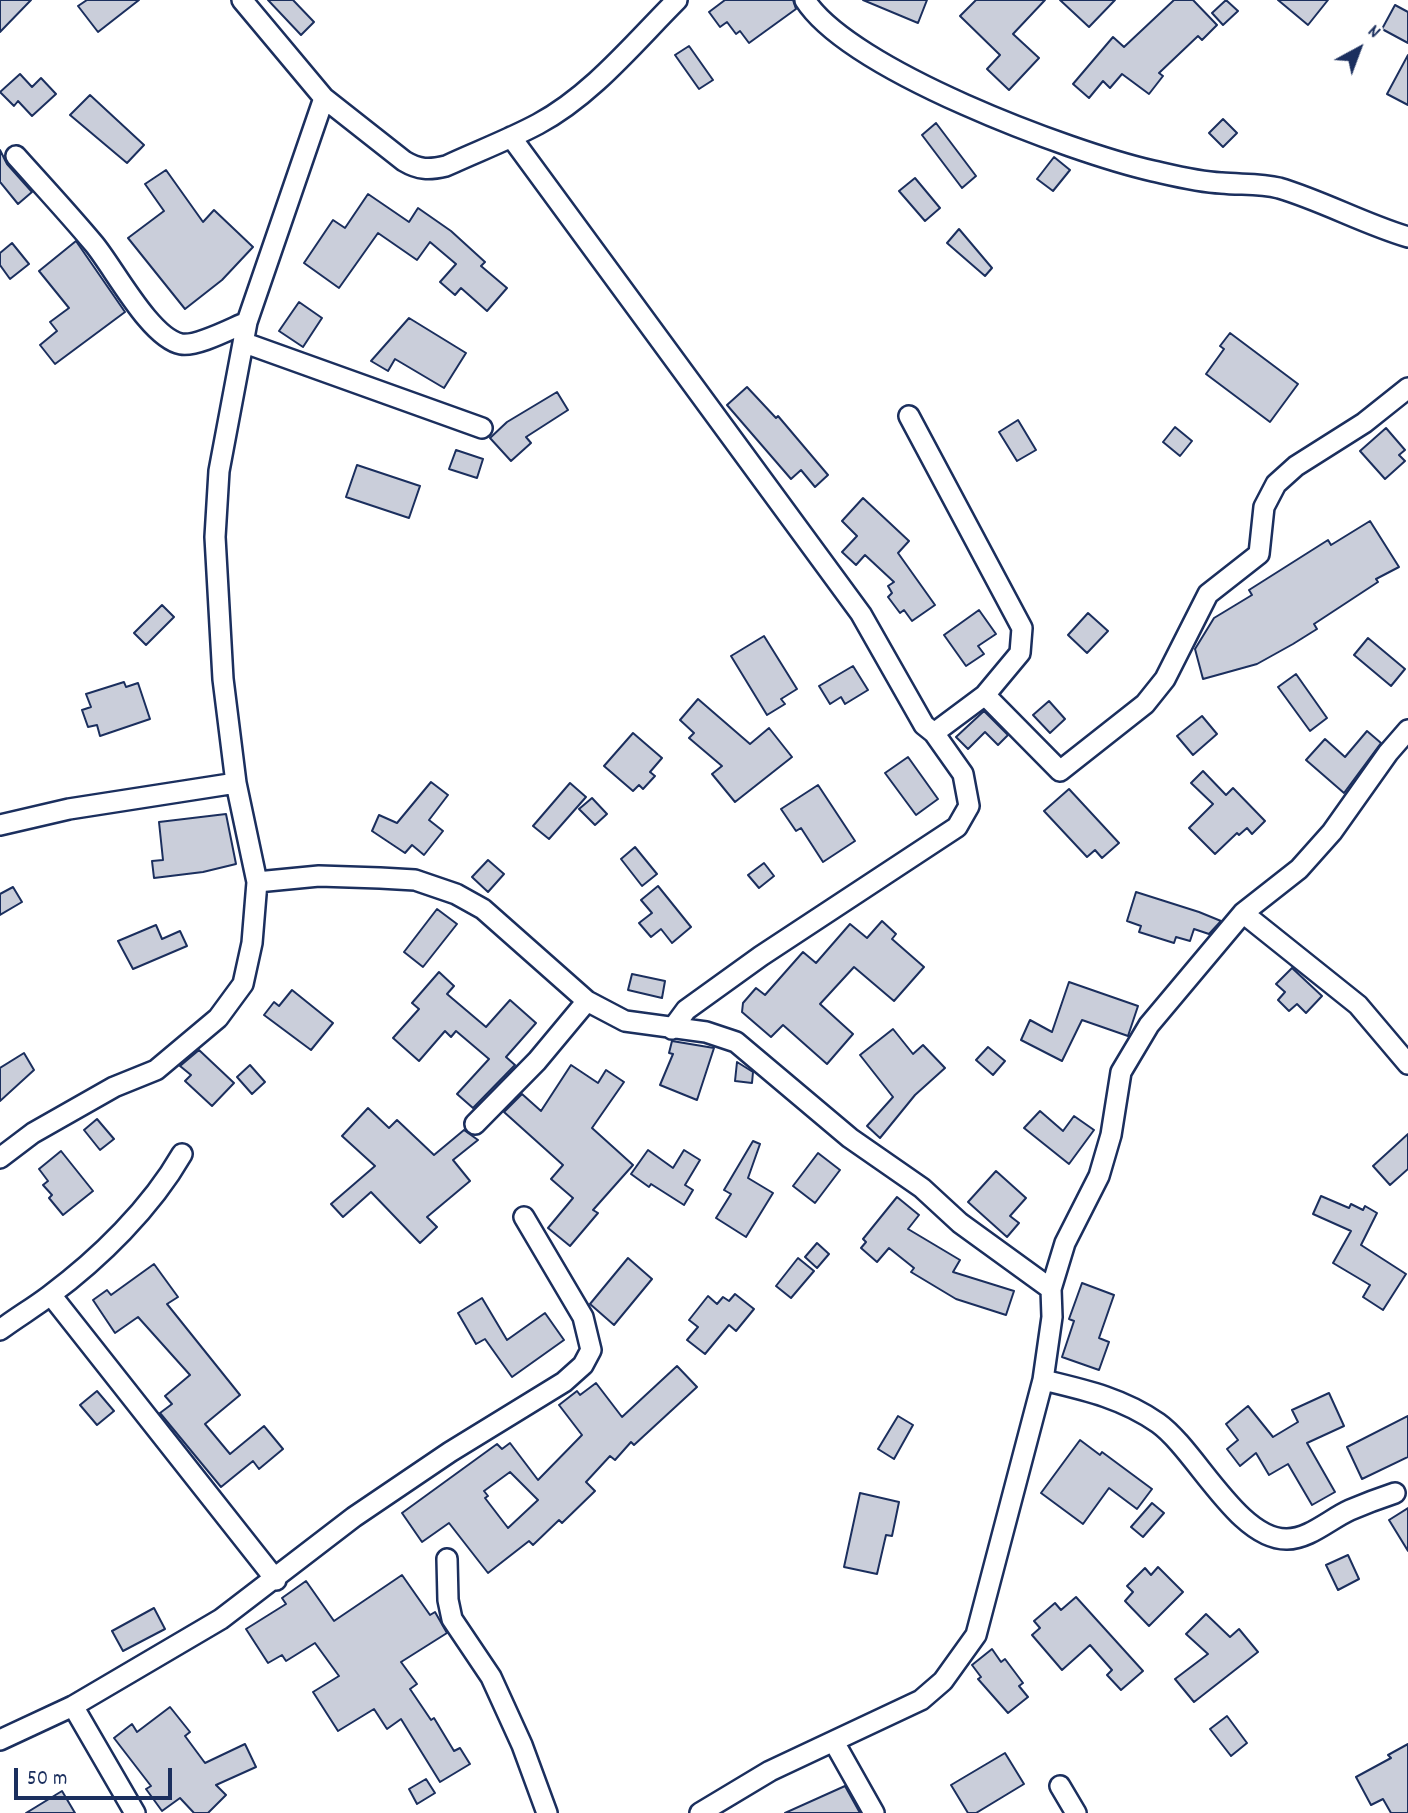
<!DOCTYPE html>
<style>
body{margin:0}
#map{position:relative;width:1408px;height:1813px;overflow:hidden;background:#fff;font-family:Dekko,sans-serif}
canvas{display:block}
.north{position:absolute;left:1324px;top:14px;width:70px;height:70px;-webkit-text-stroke:5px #fff;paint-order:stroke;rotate:41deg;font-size:19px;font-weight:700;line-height:28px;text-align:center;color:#1b2f5e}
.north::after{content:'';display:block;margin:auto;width:24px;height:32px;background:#1b2f5e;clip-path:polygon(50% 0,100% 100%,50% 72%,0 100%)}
.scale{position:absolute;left:14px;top:1768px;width:158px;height:32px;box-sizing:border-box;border:4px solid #1b2f5e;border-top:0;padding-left:9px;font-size:21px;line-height:24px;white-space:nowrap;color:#1b2f5e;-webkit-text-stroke:5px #fff;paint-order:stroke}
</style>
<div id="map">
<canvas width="1408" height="1813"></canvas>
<div class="north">N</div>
<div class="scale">50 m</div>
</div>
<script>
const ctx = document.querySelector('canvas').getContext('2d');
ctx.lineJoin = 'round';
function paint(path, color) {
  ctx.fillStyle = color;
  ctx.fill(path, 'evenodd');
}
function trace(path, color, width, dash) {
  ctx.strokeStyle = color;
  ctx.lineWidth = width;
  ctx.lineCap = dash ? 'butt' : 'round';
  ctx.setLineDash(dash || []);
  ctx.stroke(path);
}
const building = new Path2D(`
 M 0,0 L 31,0 L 0,32 Z
 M 87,0 L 139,0 L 98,32 L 78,6 Z
 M 268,0 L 293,0 L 314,22 L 301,35 Z
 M 725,0 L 793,0 L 796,9 L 749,43 L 740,31 L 736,34 L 727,22 L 720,27 L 709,12 Z
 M 863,0 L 927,0 L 918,23 Z
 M 976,0 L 1045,0 L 1013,34 L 1039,58 L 1009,90 L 987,69 L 1000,55 L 960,16 Z
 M 1060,0 L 1115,0 L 1089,27 Z
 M 1174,0 L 1193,0 L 1217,25 L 1202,40 L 1198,36 L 1159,73 L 1163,76 L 1149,94 L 1122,74 L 1110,88 L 1103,81 L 1089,98 L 1073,84 L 1113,37 L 1124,47 Z
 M 1226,0 L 1238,11 L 1223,25 L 1212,13 Z
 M 1278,0 L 1328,0 L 1308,25 Z
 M 1395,5 L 1408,12 L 1408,43 L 1382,29 Z
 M 689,46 L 713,80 L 699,89 L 675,55 Z
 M 1408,55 L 1408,105 L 1387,94 Z
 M 20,74 L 32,87 L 41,78 L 56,94 L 32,116 L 18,101 L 14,106 L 0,92 Z
 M 90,95 L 144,145 L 127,163 L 70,115 Z
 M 1223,119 L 1237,133 L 1223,147 L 1209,133 Z
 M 936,123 L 976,176 L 962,188 L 922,135 Z
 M 0,150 L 7,164 L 32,192 L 18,204 L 0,182 Z
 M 1054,157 L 1070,170 L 1053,191 L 1037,179 Z
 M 166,170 L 203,222 L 214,210 L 253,247 L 222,280 L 185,309 L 128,238 L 164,211 L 145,184 Z
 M 915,178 L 940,208 L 925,221 L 899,191 Z
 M 368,194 L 409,222 L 418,208 L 451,231 L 485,262 L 481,266 L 507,288 L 487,311 L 461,288 L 455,295 L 440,282 L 456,264 L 430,242 L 417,260 L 378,233 L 339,288 L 304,263 L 333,220 L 345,228 Z
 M 959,229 L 992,268 L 985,276 L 947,243 Z
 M 76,241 L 125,312 L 55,364 L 40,345 L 57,331 L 50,322 L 69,308 L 39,271 Z
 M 12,243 L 29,264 L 10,279 L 0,265 L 0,253 Z
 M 299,302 L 322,318 L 303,347 L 279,331 Z
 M 409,318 L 466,353 L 444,388 L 395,359 L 388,371 L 371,361 Z
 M 1230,333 L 1298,384 L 1270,422 L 1206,374 L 1224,349 L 1220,346 Z
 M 747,387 L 776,418 L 778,416 L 828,475 L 815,487 L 801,470 L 791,479 L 727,405 Z
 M 557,392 L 568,410 L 526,437 L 531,443 L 511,461 L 490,438 L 507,422 Z
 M 1018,420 L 1036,450 L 1017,461 L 999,432 Z
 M 1175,427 L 1192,441 L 1180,456 L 1163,442 Z
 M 1386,428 L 1405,450 L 1399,455 L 1405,461 L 1385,479 L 1360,451 Z
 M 456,450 L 483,459 L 477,478 L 449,469 Z
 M 357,465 L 420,486 L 409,518 L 346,497 Z
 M 863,498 L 909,541 L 898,553 L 935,605 L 912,621 L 904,610 L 900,613 L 888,597 L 892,593 L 888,586 L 894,582 L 865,555 L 856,565 L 842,552 L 857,536 L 842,521 Z
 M 1370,521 L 1399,567 L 1376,579 L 1378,582 L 1314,624 L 1317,629 L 1293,644 L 1257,664 L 1203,679 L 1195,649 L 1214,618 L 1252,595 L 1249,590 L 1328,540 L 1331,545 Z
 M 162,605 L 174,617 L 146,645 L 134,633 Z
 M 979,610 L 996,634 L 978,646 L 984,654 L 966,666 L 944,635 Z
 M 1088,613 L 1108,631 L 1087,653 L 1068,635 Z
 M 764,636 L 797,689 L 781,699 L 785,704 L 767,715 L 731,656 Z
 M 1368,638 L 1405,669 L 1391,686 L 1354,655 Z
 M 853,666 L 868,690 L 845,704 L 841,697 L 830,704 L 819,686 Z
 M 1296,674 L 1327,718 L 1310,731 L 1278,687 Z
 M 124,682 L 126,687 L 138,683 L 150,719 L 100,736 L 97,725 L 88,727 L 82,710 L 91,707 L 86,694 Z
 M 698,699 L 750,744 L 769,728 L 792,757 L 735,802 L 712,774 L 722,766 L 689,738 L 694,733 L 680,720 Z
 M 1049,701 L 1065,719 L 1050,733 L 1033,715 Z
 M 984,711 L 1008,735 L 998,745 L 985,732 L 968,749 L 956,737 Z
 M 1202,716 L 1217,734 L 1193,755 L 1177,736 Z
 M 1367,731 L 1381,743 L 1344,793 L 1306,760 L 1325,739 L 1345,757 Z
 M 633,733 L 662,758 L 650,772 L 655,776 L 643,789 L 639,785 L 633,791 L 604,766 Z
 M 908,757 L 938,799 L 916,815 L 885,773 Z
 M 1203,771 L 1226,795 L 1233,788 L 1265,821 L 1252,834 L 1247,828 L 1239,835 L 1237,833 L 1215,854 L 1189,828 L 1213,804 L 1191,783 Z
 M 431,782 L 448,795 L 429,820 L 443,831 L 424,855 L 412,845 L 405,853 L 372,831 L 379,815 L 397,823 Z
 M 570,783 L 586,797 L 549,839 L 533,826 Z
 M 818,785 L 855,841 L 823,862 L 801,828 L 796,831 L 781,809 Z
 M 1069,789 L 1119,843 L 1102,858 L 1095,850 L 1087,857 L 1044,811 Z
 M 592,798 L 607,814 L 595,825 L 579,809 Z
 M 226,814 L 236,864 L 203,872 L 154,878 L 152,861 L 163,860 L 159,822 Z
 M 635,847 L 657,874 L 642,886 L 621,859 Z
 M 488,860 L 504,874 L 488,892 L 472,877 Z
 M 764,863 L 774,876 L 759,888 L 748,875 Z
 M 658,886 L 691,927 L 672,943 L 661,929 L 651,937 L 639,923 L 652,913 L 641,900 Z
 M 13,887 L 22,902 L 0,915 L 0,894 Z
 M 1136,892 L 1199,912 L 1221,921 L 1209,934 L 1194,929 L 1190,941 L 1176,937 L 1174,943 L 1139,932 L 1141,926 L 1127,921 Z
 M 437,909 L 457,924 L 423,967 L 404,952 Z
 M 882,921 L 896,934 L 892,939 L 924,967 L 894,1001 L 854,967 L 820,1004 L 853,1034 L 827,1064 L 783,1025 L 771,1037 L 742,1012 L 743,1003 L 756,988 L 765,995 L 803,952 L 816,963 L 850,924 L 867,938 Z
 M 156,925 L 162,939 L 180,931 L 187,946 L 133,969 L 118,941 Z
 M 1292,968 L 1322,996 L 1306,1013 L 1297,1004 L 1289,1011 L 1278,1000 L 1285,992 L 1276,984 Z
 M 439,972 L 454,986 L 447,994 L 486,1027 L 510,1000 L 536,1023 L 506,1057 L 515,1065 L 473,1108 L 457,1094 L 489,1059 L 456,1031 L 451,1037 L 445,1031 L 419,1061 L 393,1038 L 419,1009 L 412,1003 Z
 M 632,974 L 665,981 L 662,998 L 628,990 Z
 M 1069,982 L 1138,1006 L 1128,1036 L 1082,1020 L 1062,1061 L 1021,1040 L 1030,1020 L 1052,1032 Z
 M 292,990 L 333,1023 L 311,1050 L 264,1015 L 274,1002 L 279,1006 Z
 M 893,1029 L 913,1054 L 923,1045 L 945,1068 L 915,1095 L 880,1138 L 867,1126 L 893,1097 L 860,1055 Z
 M 672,1041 L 714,1048 L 697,1100 L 660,1085 L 673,1054 L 669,1053 Z
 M 988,1047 L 1005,1061 L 993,1075 L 976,1060 Z
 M 199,1050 L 234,1083 L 212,1106 L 185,1081 L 191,1075 L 180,1066 Z
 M 24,1053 L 34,1070 L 0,1101 L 0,1068 Z
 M 737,1062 L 753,1072 L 752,1083 L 735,1081 Z
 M 250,1065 L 265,1082 L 252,1094 L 237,1077 Z
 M 571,1065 L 598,1083 L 606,1070 L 624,1082 L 592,1128 L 633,1165 L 593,1210 L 598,1213 L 570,1246 L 548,1228 L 573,1198 L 551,1179 L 563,1165 L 504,1112 L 522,1094 L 541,1111 Z
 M 368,1108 L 389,1128 L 397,1120 L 434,1155 L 464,1130 L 478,1140 L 453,1160 L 470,1181 L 427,1217 L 437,1227 L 420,1243 L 371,1192 L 343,1217 L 331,1204 L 375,1166 L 342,1136 Z
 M 1040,1111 L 1063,1131 L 1074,1116 L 1094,1130 L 1069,1164 L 1024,1128 Z
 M 97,1119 L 114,1139 L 100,1150 L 84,1130 Z
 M 1408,1134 L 1408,1169 L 1390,1185 L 1373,1166 Z
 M 753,1141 L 760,1144 L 748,1178 L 773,1193 L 746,1237 L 716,1218 L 731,1194 L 724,1190 Z
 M 648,1150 L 673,1168 L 684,1150 L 700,1160 L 685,1185 L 693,1190 L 684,1205 L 651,1184 L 649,1187 L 631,1174 Z
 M 61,1151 L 93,1191 L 63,1215 L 49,1198 L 52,1195 L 43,1185 L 48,1181 L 39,1169 Z
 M 818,1153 L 840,1170 L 815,1203 L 793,1186 Z
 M 996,1171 L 1026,1198 L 1010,1216 L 1019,1223 L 1007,1237 L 968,1202 Z
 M 1321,1196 L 1349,1208 L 1351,1204 L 1363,1210 L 1365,1206 L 1377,1213 L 1361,1245 L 1406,1274 L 1383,1310 L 1363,1297 L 1370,1285 L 1333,1263 L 1351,1231 L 1313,1214 Z
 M 897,1197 L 919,1215 L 908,1229 L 960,1260 L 953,1272 L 1014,1291 L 1006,1315 L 956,1299 L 911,1272 L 914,1268 L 889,1248 L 877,1262 L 861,1248 L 866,1242 L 863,1239 Z
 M 817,1243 L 829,1254 L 817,1268 L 805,1257 Z
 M 628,1258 L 652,1279 L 614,1325 L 590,1304 Z
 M 798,1258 L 814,1271 L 791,1298 L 776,1286 Z
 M 154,1264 L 178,1297 L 167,1304 L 240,1395 L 205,1424 L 230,1454 L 264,1426 L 283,1449 L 259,1469 L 253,1461 L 221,1487 L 160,1413 L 172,1404 L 165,1396 L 190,1375 L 138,1317 L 115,1333 L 93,1300 L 107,1290 L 111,1295 Z
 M 1082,1283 L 1114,1295 L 1099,1338 L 1109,1342 L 1099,1370 L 1062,1357 L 1074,1321 L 1069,1319 Z
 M 735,1294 L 754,1309 L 736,1331 L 729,1325 L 705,1354 L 687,1340 L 698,1327 L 689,1320 L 708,1296 L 717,1304 L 723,1297 L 729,1301 Z
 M 482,1298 L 507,1340 L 545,1313 L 564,1340 L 512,1377 L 485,1339 L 476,1344 L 458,1313 Z
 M 677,1366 L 697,1387 L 634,1445 L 631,1442 L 615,1460 L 610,1456 L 586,1482 L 595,1491 L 562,1523 L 559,1520 L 533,1545 L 529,1541 L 488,1573 L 449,1523 L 422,1542 L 402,1513 L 497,1444 L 502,1449 L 510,1443 L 538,1480 L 582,1435 L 559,1405 L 577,1391 L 580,1395 L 596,1383 L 622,1417 ZM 510,1472 L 538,1500 L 508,1528 L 485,1498 L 488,1496 L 484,1491 Z
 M 97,1391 L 114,1411 L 97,1425 L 80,1405 Z
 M 1329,1393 L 1344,1426 L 1307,1443 L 1335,1492 L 1312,1505 L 1288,1464 L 1269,1475 L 1256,1453 L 1240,1466 L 1227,1449 L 1238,1440 L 1226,1424 L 1248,1406 L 1273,1437 L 1298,1422 L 1292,1410 Z
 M 898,1416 L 913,1425 L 894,1459 L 878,1449 Z
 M 1408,1416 L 1408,1457 L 1362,1479 L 1347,1447 Z
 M 1080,1440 L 1100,1455 L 1102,1452 L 1152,1489 L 1137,1509 L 1109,1488 L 1083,1524 L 1041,1493 Z
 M 860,1493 L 899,1502 L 892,1536 L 886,1535 L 877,1574 L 844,1567 Z
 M 1152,1503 L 1164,1513 L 1143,1537 L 1131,1527 Z
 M 1408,1508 L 1408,1551 L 1389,1520 Z
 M 1348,1555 L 1359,1579 L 1338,1590 L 1326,1565 Z
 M 1158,1567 L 1183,1592 L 1149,1626 L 1125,1601 L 1133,1592 L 1127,1586 L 1145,1568 L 1151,1575 Z
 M 402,1575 L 430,1615 L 435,1612 L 447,1633 L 401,1662 L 417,1684 L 410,1689 L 431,1720 L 434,1718 L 454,1751 L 460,1748 L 470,1764 L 440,1782 L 401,1719 L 387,1729 L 374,1709 L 338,1731 L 313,1692 L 339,1676 L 315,1643 L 286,1661 L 282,1655 L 268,1663 L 246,1629 L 286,1604 L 282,1598 L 306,1581 L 334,1621 Z
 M 1076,1597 L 1143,1671 L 1121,1690 L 1107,1675 L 1112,1670 L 1090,1645 L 1062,1670 L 1032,1635 L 1040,1628 L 1034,1621 L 1055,1603 L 1061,1610 Z
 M 154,1608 L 165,1629 L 123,1651 L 112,1631 Z
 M 1206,1614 L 1230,1637 L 1239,1629 L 1258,1652 L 1194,1702 L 1175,1679 L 1208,1654 L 1186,1634 Z
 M 992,1649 L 1001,1662 L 1005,1659 L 1023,1683 L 1019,1686 L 1028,1697 L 1008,1713 L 978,1679 L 981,1677 L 972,1665 Z
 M 170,1707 L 190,1732 L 185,1736 L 205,1763 L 245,1744 L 256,1767 L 216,1785 L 226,1795 L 208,1813 L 194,1813 L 180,1798 L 162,1811 L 146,1789 L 151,1786 L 114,1738 L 132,1724 L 137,1732 Z
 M 1227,1716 L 1247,1743 L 1231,1756 L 1210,1729 Z
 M 1408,1744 L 1408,1813 L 1391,1813 L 1383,1799 L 1371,1805 L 1356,1777 L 1391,1758 L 1388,1755 Z
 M 1005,1753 L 1024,1784 L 976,1813 L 968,1813 L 951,1785 Z
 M 426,1779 L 435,1793 L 417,1804 L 409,1789 Z
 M 845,1786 L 860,1813 L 785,1813 Z
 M 62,1791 L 75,1813 L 26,1813 Z`);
paint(building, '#caceda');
trace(building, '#1b2f5e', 2);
const street = new Path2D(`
 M 242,0 L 324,98 L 404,161 C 419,170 429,170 446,166 C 476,152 508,140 538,124 C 592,95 634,43 677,0
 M 805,0 C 850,70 1070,152 1153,171 C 1175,176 1198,182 1221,183 C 1240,185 1260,183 1279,188 C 1323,201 1364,224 1408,237
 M 511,137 L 861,614 L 924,725 L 934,733 L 985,695 L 1060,771 L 1145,704 L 1165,679 L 1208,594 L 1259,554 L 1264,507 L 1276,484 L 1296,466 L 1364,423 L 1408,388
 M 16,156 C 42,185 69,214 94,244 C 114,268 150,338 181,344 C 197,347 232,328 247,322
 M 245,343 L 482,428
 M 909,416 L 1022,628 L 1020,653 L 985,695
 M 0,825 L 69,809 L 236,783
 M 257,882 L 319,876 L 380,878 L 415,880 L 456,894 L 483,909 L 587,1001 L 625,1021 L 706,1032 L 736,1042 L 850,1138 L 922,1188 L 960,1223 L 1051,1289
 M 1243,913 L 1358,1005 L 1408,1064
 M 672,1029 L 686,1010 L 761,956 L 957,827 L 969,806 L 963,774 L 934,733
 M 475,1124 L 537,1061 L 587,1001
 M 0,1158 L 33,1133 L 114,1087 L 156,1070 L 218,1018 L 243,984 L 252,943 L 257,882 L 236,783 L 223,679 L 215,537 L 219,471 L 247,322 L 324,98
 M 51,1295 L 276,1580
 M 0,1330 C 16,1318 33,1308 49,1296 C 99,1259 151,1208 182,1154
 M 1043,1380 C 1085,1390 1122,1398 1158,1423 C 1196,1450 1238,1540 1287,1539 C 1309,1539 1330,1519 1350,1510 C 1364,1504 1380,1498 1395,1493
 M 447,1559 L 448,1600 L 452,1619 L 491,1677 L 522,1745 L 547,1813
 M 73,1706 L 135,1813
 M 0,1740 L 73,1706 L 221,1619 L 354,1517 L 450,1452 L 564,1382 L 583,1365 L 591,1350 L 583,1317 L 524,1217
 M 834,1742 L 874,1813
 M 1060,1786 L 1076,1813
 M 700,1813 L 770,1771 L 921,1700 L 943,1681 L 976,1635 L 1043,1380 L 1052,1317 L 1051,1289 L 1065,1243 L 1099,1176 L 1111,1135 L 1121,1072 L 1149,1025 L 1243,913 L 1299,869 L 1332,832 L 1388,753 L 1408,730`);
trace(street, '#1b2f5e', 24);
trace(street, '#fff', 19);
</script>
